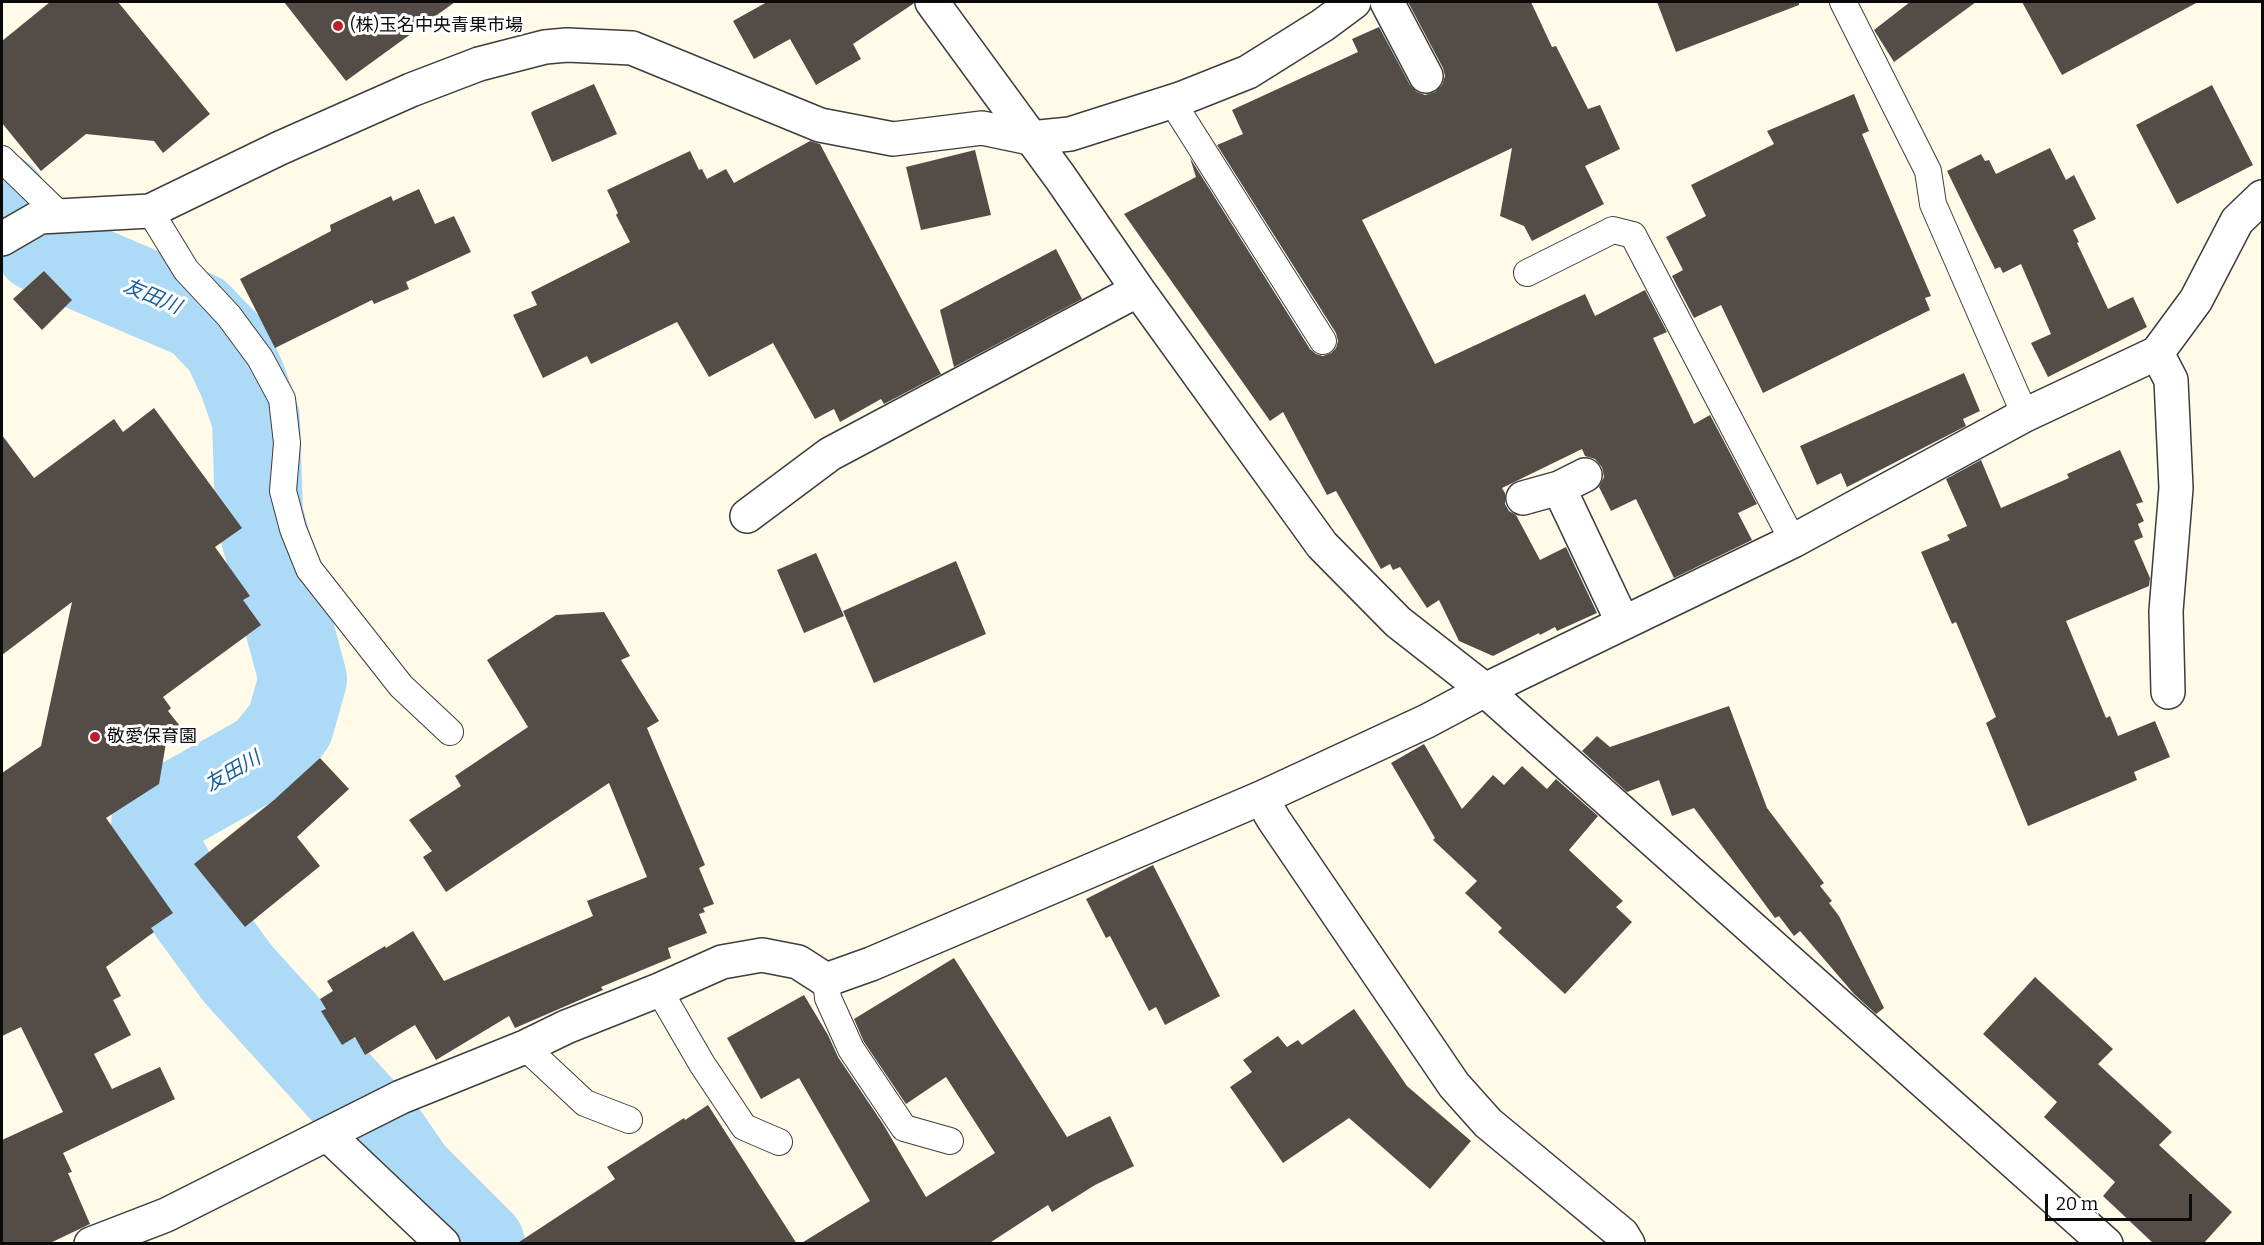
<!DOCTYPE html>
<meta charset="utf-8">
<style>
body{margin:0}
#map{position:relative;width:2264px;height:1245px;overflow:hidden;background:#fffbe8;font-family:Bitter,serif}
canvas{display:block}
.frame{position:absolute;inset:0;border:3px solid #0a0a0a;pointer-events:none}
.scale{position:absolute;left:2045px;top:1194px;width:147px;height:27px;box-sizing:border-box;border:3px solid #0a0a0a;border-top:0;padding-left:8px;font-size:18px;line-height:21px;white-space:nowrap;color:#0a0a0a;-webkit-text-stroke:4px #fff;paint-order:stroke}
</style>
<div id="map">
<canvas width="2264" height="1245"></canvas>
<div class="frame"></div>
<div class="scale">20 m</div>
</div>
<script>
const ctx = document.querySelector('canvas').getContext('2d');
ctx.lineJoin = 'round';
function trace(path, color, width, dash) {
  ctx.strokeStyle = color;
  ctx.lineWidth = width;
  ctx.lineCap = dash ? 'butt' : 'round';
  ctx.setLineDash(dash || []);
  ctx.stroke(path);
}
function paint(path, color) {
  ctx.fillStyle = color;
  ctx.fill(path, 'evenodd');
}
function drawText(font, color, halo, rows, align = 'center') {
  ctx.font = font + ' Bitter,"Noto Sans JP",serif';
  ctx.lineWidth = 6;
  ctx.setLineDash([]);
  ctx.textBaseline = 'middle';
  ctx.strokeStyle = halo;
  ctx.fillStyle = color;
  for (const [text, x, y, turn = 0] of rows) {
    ctx.save();
    ctx.translate(x, y);
    ctx.rotate((+turn || 0) * Math.PI / 180);
    ctx.textAlign = isNaN(turn) ? turn : align;
    if (halo) ctx.strokeText(text, 0, 0);
    ctx.fillText(text, 0, 0);
    ctx.restore();
  }
}
trace(new Path2D(`
 M 2,198 L 39,248 L 198,316 L 226,345 L 242,379 L 256,419 L 259,514 L 303,679 L 290,725 L 266,755 L 156,817 L 153,842 L 194,914 L 238,974 L 384,1135 L 411,1174 L 481,1244`), '#acdaf7', 88);
paint(new Path2D(`
 M 50,2 L 118,2 L 210,114 L 163,153 L 154,141 L 86,134 L 41,171 L 2,123 L 2,41 Z
 M 284,2 L 455,2 L 346,81 Z
 M 767,2 L 914,2 L 913,4 L 853,44 L 861,59 L 816,85 L 790,39 L 754,59 L 733,21 Z
 M 1408,2 L 1531,2 L 1552,47 L 1556,46 L 1588,109 L 1600,105 L 1620,149 L 1585,166 L 1604,204 L 1532,241 L 1524,226 L 1500,216 L 1512,148 L 1362,220 L 1435,364 L 1585,294 L 1595,316 L 1645,290 L 1667,332 L 1653,338 L 1694,424 L 1710,415 L 1757,504 L 1738,513 L 1752,540 L 1674,578 L 1636,499 L 1611,511 L 1599,487 L 1604,477 L 1602,467 L 1595,459 L 1585,456 L 1582,449 L 1502,488 L 1505,493 L 1505,504 L 1509,511 L 1516,515 L 1540,560 L 1566,547 L 1597,613 L 1557,631 L 1555,627 L 1540,635 L 1539,633 L 1493,656 L 1459,641 L 1439,600 L 1427,608 L 1400,567 L 1393,570 L 1390,564 L 1381,569 L 1336,491 L 1327,495 L 1283,412 L 1270,421 L 1124,214 L 1196,177 L 1190,158 L 1310,349 L 1316,354 L 1323,356 L 1331,353 L 1336,348 L 1338,341 L 1336,333 L 1217,145 L 1243,134 L 1232,110 L 1358,52 L 1352,39 L 1379,27 L 1410,85 L 1417,92 L 1425,95 L 1435,92 L 1442,85 L 1445,76 L 1443,68 Z
 M 1657,2 L 1799,2 L 1799,5 L 1676,52 Z
 M 1910,2 L 1976,2 L 1894,62 L 1874,30 Z
 M 2022,2 L 2198,2 L 2062,75 Z
 M 594,84 L 617,134 L 552,162 L 531,113 L 533,111 Z
 M 2212,85 L 2253,165 L 2177,204 L 2136,125 Z
 M 1854,94 L 1869,131 L 1862,134 L 1931,296 L 1925,298 L 1930,310 L 1763,393 L 1721,305 L 1694,318 L 1672,276 L 1683,270 L 1666,237 L 1706,216 L 1691,185 L 1774,144 L 1767,131 Z
 M 810,141 L 820,144 L 941,374 L 884,404 L 881,399 L 840,422 L 834,409 L 815,419 L 773,343 L 709,377 L 677,322 L 591,364 L 587,356 L 543,378 L 513,315 L 537,305 L 531,292 L 630,242 L 616,215 L 618,213 L 607,190 L 690,151 L 699,170 L 702,169 L 707,179 L 726,169 L 734,183 Z
 M 2050,148 L 2066,180 L 2074,175 L 2096,219 L 2073,230 L 2079,242 L 2077,243 L 2108,309 L 2133,297 L 2147,327 L 2048,377 L 2031,343 L 2051,334 L 2021,264 L 2003,273 L 2000,267 L 1995,269 L 1947,171 L 1981,154 L 1985,161 L 1989,160 L 1996,174 Z
 M 975,150 L 991,215 L 921,230 L 906,167 Z
 M 419,189 L 435,224 L 454,216 L 471,252 L 406,282 L 409,289 L 374,304 L 372,300 L 275,348 L 240,279 L 331,231 L 330,225 L 391,196 L 393,201 Z
 M 1056,249 L 1082,299 L 954,367 L 940,310 Z
 M 44,271 L 72,300 L 42,330 L 13,299 Z
 M 1964,373 L 1980,411 L 1963,419 L 1966,426 L 1847,487 L 1841,473 L 1817,485 L 1800,446 Z
 M 154,408 L 242,528 L 215,547 L 250,596 L 243,600 L 261,625 L 163,697 L 171,708 L 168,711 L 180,726 L 167,737 L 159,784 L 106,818 L 173,913 L 151,928 L 154,932 L 106,967 L 121,996 L 113,1000 L 131,1035 L 94,1054 L 112,1089 L 160,1067 L 175,1099 L 63,1153 L 72,1172 L 68,1173 L 90,1224 L 48,1244 L 2,1244 L 2,1140 L 63,1112 L 21,1027 L 2,1036 L 2,773 L 41,746 L 72,602 L 2,655 L 2,435 L 34,478 L 114,419 L 123,432 Z
 M 2120,450 L 2143,502 L 2136,504 L 2144,521 L 2138,524 L 2143,537 L 2134,541 L 2150,578 L 2149,586 L 2066,621 L 2106,718 L 2110,716 L 2118,736 L 2155,721 L 2170,757 L 2134,772 L 2137,780 L 2028,826 L 1986,723 L 1996,717 L 1956,622 L 1952,624 L 1921,552 L 1950,540 L 1947,535 L 1967,526 L 1946,479 L 1981,460 L 2001,508 L 2069,478 L 2067,474 Z
 M 816,553 L 844,616 L 804,633 L 777,570 Z
 M 956,561 L 986,634 L 874,683 L 843,611 Z
 M 604,612 L 630,656 L 621,660 L 659,721 L 647,728 L 705,865 L 699,868 L 714,904 L 703,908 L 705,912 L 699,914 L 707,933 L 668,948 L 671,958 L 601,987 L 603,990 L 515,1028 L 509,1016 L 436,1060 L 415,1025 L 365,1055 L 355,1037 L 342,1045 L 321,1011 L 326,1009 L 320,999 L 333,991 L 327,981 L 385,946 L 386,948 L 413,931 L 444,981 L 593,916 L 587,901 L 647,877 L 609,783 L 446,892 L 423,857 L 432,851 L 409,820 L 461,786 L 455,776 L 528,727 L 487,660 L 556,615 Z
 M 1729,706 L 1767,808 L 1824,883 L 1820,886 L 1832,901 L 1829,903 L 1839,916 L 1884,1008 L 1876,1014 L 1854,994 L 1800,931 L 1794,936 L 1779,916 L 1775,918 L 1694,808 L 1672,816 L 1659,780 L 1627,792 L 1582,751 L 1597,736 L 1610,747 Z
 M 1424,744 L 1462,809 L 1493,775 L 1504,785 L 1522,766 L 1547,789 L 1556,779 L 1598,816 L 1569,850 L 1623,901 L 1616,907 L 1632,922 L 1565,994 L 1498,932 L 1502,928 L 1465,893 L 1477,881 L 1433,840 L 1435,838 L 1391,763 Z
 M 320,758 L 349,789 L 297,837 L 320,866 L 245,927 L 194,864 L 274,800 Z
 M 1153,865 L 1220,996 L 1165,1025 L 1156,1007 L 1149,1011 L 1110,936 L 1106,938 L 1086,899 Z
 M 954,958 L 1067,1137 L 1110,1116 L 1134,1166 L 1095,1185 L 1052,1212 L 1048,1205 L 988,1244 L 800,1244 L 870,1201 L 799,1078 L 761,1099 L 727,1038 L 804,995 L 828,1035 L 838,1057 L 883,1124 L 926,1197 L 995,1153 L 946,1077 L 906,1104 L 864,1042 L 854,1019 Z
 M 2035,977 L 2113,1049 L 2098,1064 L 2172,1132 L 2159,1145 L 2232,1212 L 2203,1244 L 2154,1244 L 2103,1196 L 2115,1182 L 2044,1117 L 2057,1102 L 1983,1034 Z
 M 1354,1009 L 1407,1086 L 1471,1141 L 1430,1189 L 1349,1118 L 1283,1163 L 1230,1087 L 1252,1072 L 1243,1060 L 1278,1036 L 1287,1047 L 1298,1040 L 1302,1045 Z
 M 708,1105 L 797,1244 L 516,1244 L 615,1179 L 607,1167 L 684,1118 L 685,1120 Z`), '#534c47');
const service = new Path2D(`
 M 1843,2 L 1928,171 L 1933,204 L 2025,415
 M 1171,100 L 1323,341
 M 2,159 L 61,216
 M 150,211 L 186,270 L 229,316 L 260,358 L 282,399 L 287,443 L 283,491 L 293,529 L 309,569 L 401,686 L 450,732
 M 1527,273 L 1613,230 L 1633,235 L 1793,541
 M 826,980 L 828,998 L 851,1049 L 904,1128 L 950,1141
 M 659,990 L 702,1064 L 744,1127 L 779,1142
 M 525,1047 L 585,1103 L 629,1120`);
const minor = new Path2D(`
 M 932,2 L 1060,177 L 1138,290 L 1322,545 L 1398,622 L 1485,690 L 2106,1244
 M 1387,2 L 1426,76
 M 2,239 L 40,217 L 150,211 L 280,148 L 411,90 L 479,64 L 545,47 L 567,45 L 632,48 L 820,125 L 893,139 L 982,128 L 1030,138 L 1070,134 L 1180,99 L 1248,72 L 1323,25 L 1354,2
 M 2157,353 L 2171,380 L 2176,488 L 2166,611 L 2168,692
 M 1559,488 L 1623,623
 M 1523,498 L 1559,488 L 1585,475
 M 747,516 L 830,454 L 1138,290
 M 1261,798 L 1274,820 L 1454,1085 L 1488,1123 L 1622,1234 L 1628,1244
 M 328,1135 L 443,1244
 M 91,1244 L 166,1215 L 401,1097 L 525,1047 L 566,1027 L 659,990 L 722,962 L 762,955 L 798,962 L 826,980 L 871,964 L 1261,798 L 1427,721 L 1485,690 L 1793,541 L 2025,415 L 2157,353 L 2196,300 L 2237,221 L 2262,197`);
trace(service, '#3d3d3d', 28);
trace(minor, '#3d3d3d', 36);
trace(service, '#fff', 26);
trace(minor, '#fff', 33);
for (const [x, y, r, color] of [
 [338,26,6,"#bb2127"],
 [95,737,6,"#bb2127"]
]) {
  const dot = new Path2D();
  dot.arc(x, y, r, 0, 2 * Math.PI);
  ctx.fillStyle = color;
  ctx.fill(dot);
  trace(dot, '#fff', 2);
}
drawText('18px', '#0a0a0a', '#fff', [
 ["(株)玉名中央青果市場",350,26],
 ["敬愛保育園",107,737]
], 'left');
drawText('italic 20px', '#135f9c', '#fff', [
 ["友田川",152,297,23],
 ["友田川",233,772,-30]
]);
</script>
